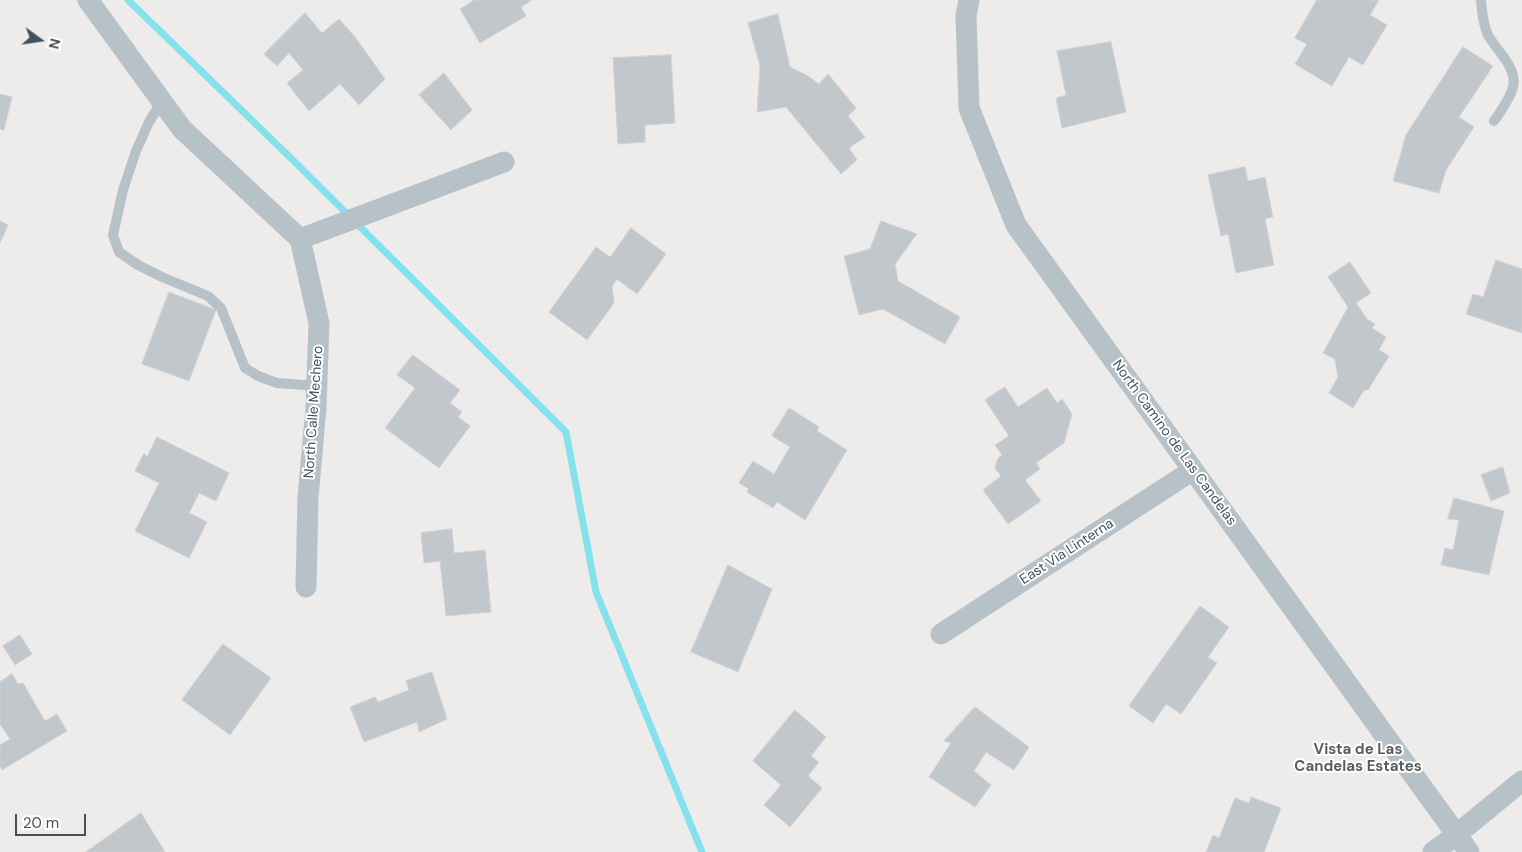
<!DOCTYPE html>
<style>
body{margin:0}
#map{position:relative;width:1522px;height:852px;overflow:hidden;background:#eeebeb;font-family:"DM Sans",sans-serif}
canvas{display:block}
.north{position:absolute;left:15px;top:15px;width:50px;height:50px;-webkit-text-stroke:4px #fff;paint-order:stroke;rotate:104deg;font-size:14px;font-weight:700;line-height:20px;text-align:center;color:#445158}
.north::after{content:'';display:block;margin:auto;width:18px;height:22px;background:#445158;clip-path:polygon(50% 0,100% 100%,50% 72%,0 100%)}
.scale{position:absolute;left:15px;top:814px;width:71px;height:22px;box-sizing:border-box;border:2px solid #445158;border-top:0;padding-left:6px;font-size:15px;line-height:18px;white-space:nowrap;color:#445158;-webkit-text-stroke:4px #fff;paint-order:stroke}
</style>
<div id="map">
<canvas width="1522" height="852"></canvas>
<div class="north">N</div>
<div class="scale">20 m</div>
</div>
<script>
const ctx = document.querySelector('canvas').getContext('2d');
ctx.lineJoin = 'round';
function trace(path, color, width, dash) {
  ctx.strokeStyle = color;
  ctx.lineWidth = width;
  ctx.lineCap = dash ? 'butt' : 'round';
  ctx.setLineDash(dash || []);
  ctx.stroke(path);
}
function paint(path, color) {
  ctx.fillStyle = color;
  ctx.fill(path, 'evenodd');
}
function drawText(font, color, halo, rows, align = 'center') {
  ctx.font = font + ' "DM Sans",sans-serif';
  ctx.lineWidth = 4;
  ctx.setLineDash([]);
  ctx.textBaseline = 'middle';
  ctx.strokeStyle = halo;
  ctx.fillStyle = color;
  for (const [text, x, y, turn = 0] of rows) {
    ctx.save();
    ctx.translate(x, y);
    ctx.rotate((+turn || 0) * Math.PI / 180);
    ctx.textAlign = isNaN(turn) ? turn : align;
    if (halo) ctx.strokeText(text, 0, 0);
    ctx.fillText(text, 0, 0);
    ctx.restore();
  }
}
trace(new Path2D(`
 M 128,0 L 299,166 L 566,432 L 596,592 L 702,852`), '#85e1eb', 7);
const building = new Path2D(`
 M 472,0 L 532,0 L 521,7 L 526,16 L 480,43 L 460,9 L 473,1 Z
 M 1317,0 L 1379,0 L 1370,15 L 1387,25 L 1363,65 L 1349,57 L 1332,86 L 1295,64 L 1307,44 L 1295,38 Z
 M 305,13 L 322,33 L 339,19 L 355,37 L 385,79 L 359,105 L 340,84 L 309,111 L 287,83 L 303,70 L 289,53 L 277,66 L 264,54 Z
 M 778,14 L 790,67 L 808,76 L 819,84 L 828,74 L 856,108 L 848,116 L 865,137 L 849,148 L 857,160 L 841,174 L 786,107 L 757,112 L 760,66 L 748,23 Z
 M 1111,42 L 1126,112 L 1062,128 L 1056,98 L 1066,95 L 1057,51 Z
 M 1463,47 L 1493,66 L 1459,117 L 1474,127 L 1446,170 L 1439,193 L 1393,181 L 1406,135 Z
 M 671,55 L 675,123 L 645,125 L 645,142 L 618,144 L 613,58 Z
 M 444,73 L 472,110 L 451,130 L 419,95 Z
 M 0,94 L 12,97 L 4,130 L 0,129 Z
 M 1245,167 L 1248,181 L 1265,177 L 1273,217 L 1265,219 L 1274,265 L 1236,273 L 1228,234 L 1221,236 L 1208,175 Z
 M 0,221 L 8,225 L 0,243 Z
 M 881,221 L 917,234 L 895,264 L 898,281 L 960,317 L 945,344 L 883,309 L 859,315 L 844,256 L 870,249 Z
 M 631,228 L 666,254 L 637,294 L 617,279 L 612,286 L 614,303 L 587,340 L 549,312 L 596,247 L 610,257 Z
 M 1496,260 L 1522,269 L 1522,333 L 1466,314 L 1473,294 L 1483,297 Z
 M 1350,262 L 1371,293 L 1356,303 L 1367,319 L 1375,324 L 1372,328 L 1386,337 L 1379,350 L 1389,356 L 1368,390 L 1364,390 L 1353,408 L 1329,393 L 1338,377 L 1335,359 L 1323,353 L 1348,307 L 1328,277 Z
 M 169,292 L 216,310 L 189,381 L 142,364 Z
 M 413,355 L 460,390 L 450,403 L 462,412 L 458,417 L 470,426 L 439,468 L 385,428 L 415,388 L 397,375 Z
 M 1005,387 L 1018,407 L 1047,388 L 1057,403 L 1062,399 L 1072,414 L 1064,443 L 1036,463 L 1040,469 L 1025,480 L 1041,501 L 1008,524 L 983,490 L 1001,476 L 995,468 L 998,458 L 1002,455 L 995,445 L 1009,436 L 985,400 Z
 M 789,408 L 819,427 L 817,431 L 847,450 L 805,520 L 777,502 L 773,508 L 747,492 L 749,489 L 739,483 L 753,461 L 774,474 L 790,447 L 772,436 Z
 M 157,437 L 229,473 L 216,501 L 199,493 L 189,513 L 207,522 L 189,558 L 135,531 L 159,483 L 135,471 L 144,453 L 147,457 Z
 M 1503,467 L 1510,493 L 1491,501 L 1481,475 Z
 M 1454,498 L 1504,511 L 1489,575 L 1441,565 L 1445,548 L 1453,550 L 1459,520 L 1448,519 Z
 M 452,529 L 454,553 L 485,550 L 491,612 L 446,616 L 440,561 L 424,563 L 421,533 Z
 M 728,565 L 772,589 L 738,672 L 691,652 Z
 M 1200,606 L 1229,627 L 1208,657 L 1217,663 L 1181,714 L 1166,704 L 1153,723 L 1129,706 Z
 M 20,635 L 32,654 L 15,665 L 3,646 Z
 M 223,644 L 271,678 L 230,735 L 182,700 Z
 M 432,672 L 447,719 L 419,732 L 417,722 L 364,742 L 350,707 L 375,697 L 378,702 L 409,690 L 406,681 Z
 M 12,674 L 18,684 L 23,683 L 45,721 L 57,714 L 67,731 L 2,770 L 0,766 L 0,745 L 10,739 L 0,724 L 0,682 Z
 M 975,707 L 1029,747 L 1014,770 L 986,752 L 974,771 L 991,785 L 975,807 L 929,777 L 951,743 L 944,741 Z
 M 795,710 L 826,737 L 811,756 L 819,762 L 808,776 L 822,788 L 790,827 L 764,805 L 781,785 L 753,761 Z
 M 1251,797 L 1281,808 L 1264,852 L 1206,852 L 1213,835 L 1219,838 L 1235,798 L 1249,803 Z
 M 141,813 L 165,852 L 86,852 Z`);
paint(building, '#c2c7cb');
trace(building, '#cfd2d7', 1);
trace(new Path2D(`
 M 1481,0 C 1482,12 1483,24 1488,35 C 1496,50 1518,68 1513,87 C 1510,99 1501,111 1494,121
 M 162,101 L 149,122 L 136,151 L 123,190 L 113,235 L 119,252 L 138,265 L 162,277 L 208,296 L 221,308 L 245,368 L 258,376 L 277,383 L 317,386`), '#b6c2c8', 10);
trace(new Path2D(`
 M 88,0 L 182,129 L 300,239 L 319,323 L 316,408 L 308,497 L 306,587
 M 969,0 L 966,16 L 969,108 L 1016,225 L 1469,852
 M 300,239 L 504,162
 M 941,634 L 1193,470
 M 1433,852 L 1456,835 L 1522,781`), '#b6c2c8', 21);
drawText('14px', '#445158', '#fff', [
 ["North Calle Mechero",314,412,-86],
 ["North Camino de Las Candelas",1174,443,54],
 ["East Via Linterna",1067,552,-33]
]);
drawText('bold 15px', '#585d60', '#fff', [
 ["Vista de Las",1358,750],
 ["Candelas Estates",1358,767]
]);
</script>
